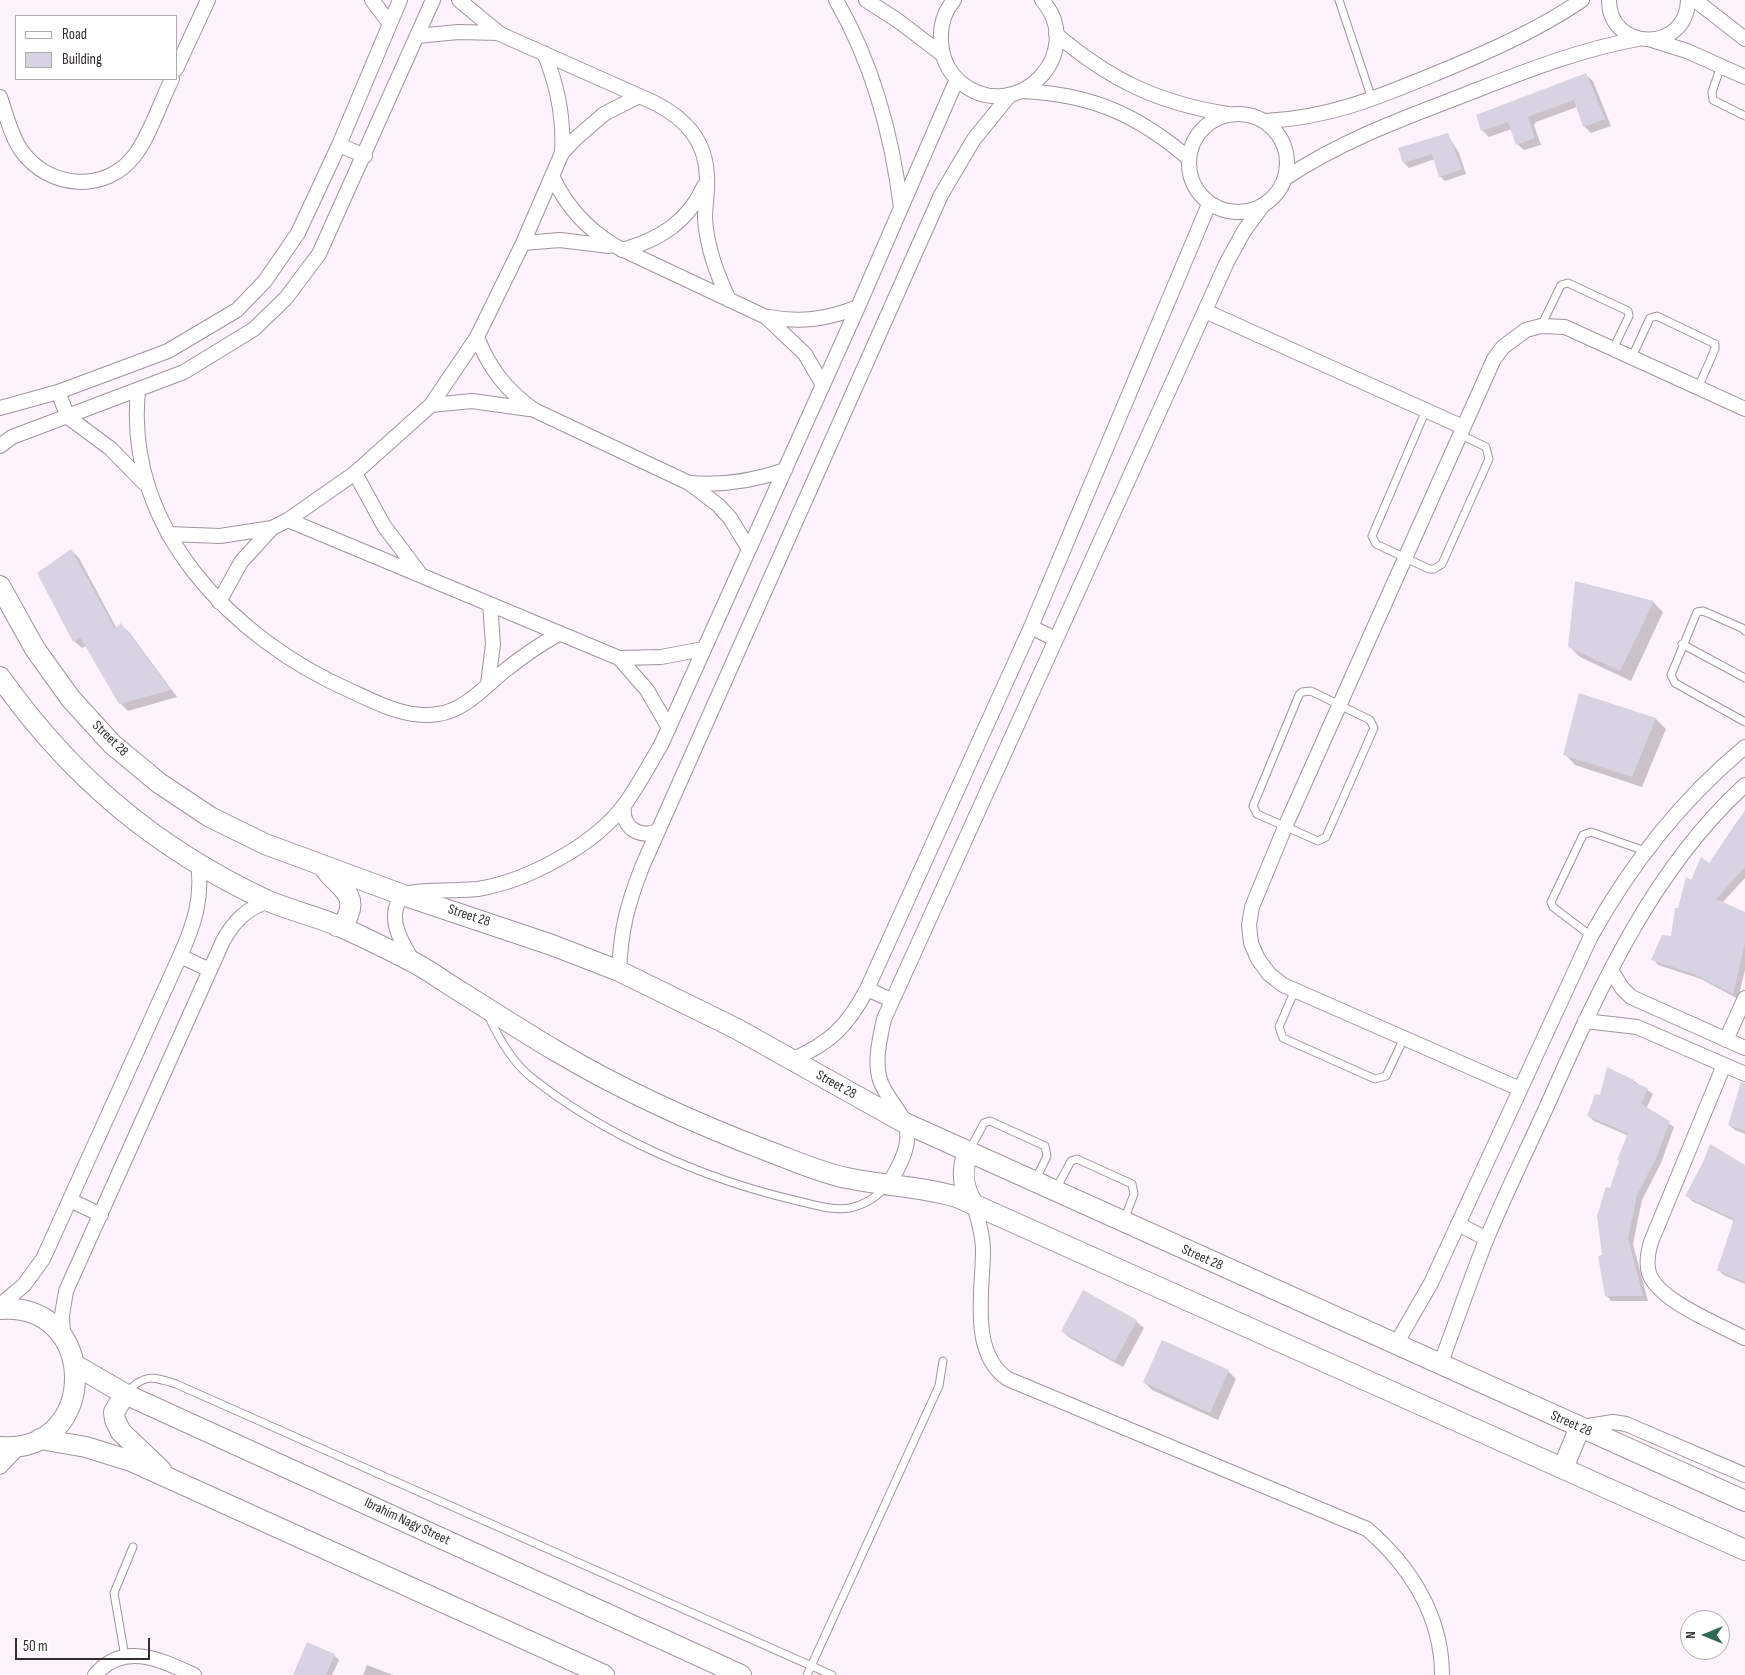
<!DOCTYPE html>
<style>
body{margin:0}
#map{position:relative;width:1745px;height:1675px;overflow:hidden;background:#fef3fc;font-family:"Sofia Sans Condensed",sans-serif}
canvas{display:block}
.legend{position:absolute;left:15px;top:15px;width:162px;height:65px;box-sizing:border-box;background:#fff;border:1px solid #adabad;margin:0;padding:6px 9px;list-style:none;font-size:15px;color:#332e32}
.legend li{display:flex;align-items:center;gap:10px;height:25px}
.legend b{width:25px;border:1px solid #adabad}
.north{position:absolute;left:1680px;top:1610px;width:50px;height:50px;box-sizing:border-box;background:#fff;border:1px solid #adabad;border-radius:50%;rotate:270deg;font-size:14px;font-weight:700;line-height:20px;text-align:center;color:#332e32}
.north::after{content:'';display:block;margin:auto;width:18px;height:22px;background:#306a53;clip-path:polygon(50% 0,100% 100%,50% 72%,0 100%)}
.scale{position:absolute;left:15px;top:1638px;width:135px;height:22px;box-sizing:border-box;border:2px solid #332e32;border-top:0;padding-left:6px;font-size:15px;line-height:18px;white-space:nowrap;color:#332e32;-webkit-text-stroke:4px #fff;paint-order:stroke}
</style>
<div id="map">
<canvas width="1745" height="1675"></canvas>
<ul class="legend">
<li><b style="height:6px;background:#fff"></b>Road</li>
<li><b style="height:14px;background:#d7d3e3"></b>Building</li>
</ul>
<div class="north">N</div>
<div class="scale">50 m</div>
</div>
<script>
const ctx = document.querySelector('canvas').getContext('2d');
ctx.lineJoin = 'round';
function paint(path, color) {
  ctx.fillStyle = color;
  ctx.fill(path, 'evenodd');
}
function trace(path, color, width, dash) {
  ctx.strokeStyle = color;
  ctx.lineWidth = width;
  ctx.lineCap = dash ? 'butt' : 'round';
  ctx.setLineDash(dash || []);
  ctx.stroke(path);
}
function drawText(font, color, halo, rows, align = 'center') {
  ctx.font = font + ' "Sofia Sans Condensed",sans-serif';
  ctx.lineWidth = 4;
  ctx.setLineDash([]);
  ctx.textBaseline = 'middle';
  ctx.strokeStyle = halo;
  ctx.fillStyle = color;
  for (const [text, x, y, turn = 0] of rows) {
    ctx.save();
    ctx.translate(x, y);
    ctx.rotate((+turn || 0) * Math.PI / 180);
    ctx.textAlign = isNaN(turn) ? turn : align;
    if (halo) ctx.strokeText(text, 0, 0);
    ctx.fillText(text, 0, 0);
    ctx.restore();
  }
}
paint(new Path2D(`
 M 1586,75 L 1593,81 L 1611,126 L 1591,133 L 1584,126 L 1577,107 L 1536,122 L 1534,125 L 1541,145 L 1524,150 L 1517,144 L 1512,129 L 1489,137 L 1482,130 Z
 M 1447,134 L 1459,153 L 1466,174 L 1445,181 L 1440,176 L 1435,159 L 1409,168 L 1404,163 Z
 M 71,550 L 79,558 L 117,629 L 121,625 L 129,632 L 177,697 L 128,711 L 120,703 L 86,646 L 82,648 L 74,641 Z
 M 1653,602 L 1663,612 L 1631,681 L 1580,657 L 1569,646 Z
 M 1656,719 L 1666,729 L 1642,787 L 1575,765 L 1565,754 Z
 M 1745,811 L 1745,878 L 1722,903 L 1745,913 L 1745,970 L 1738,999 L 1701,979 L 1658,965 L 1653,959 L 1672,938 L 1679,910 L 1692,882 L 1710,864 Z
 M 1634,1081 L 1653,1094 L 1646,1109 L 1674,1127 L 1661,1163 L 1642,1200 L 1633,1244 L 1648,1301 L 1611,1301 L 1606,1295 L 1603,1256 L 1611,1190 L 1629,1136 L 1594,1121 L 1589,1116 L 1601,1097 Z
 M 1745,1103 L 1745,1134 L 1735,1130 L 1729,1125 Z
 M 1745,1167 L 1745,1284 L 1724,1275 L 1718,1270 L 1734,1221 L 1692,1201 L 1687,1195 Z
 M 1136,1321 L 1144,1328 L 1123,1367 L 1070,1338 L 1062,1331 Z
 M 1228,1371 L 1236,1379 L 1218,1420 L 1152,1390 L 1144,1382 Z
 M 334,1655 L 339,1660 L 332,1675 L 294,1675 Z
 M 367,1665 L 393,1675 L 363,1675 Z`), '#0003');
paint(new Path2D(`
 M 1586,73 L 1605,119 L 1583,127 L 1574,100 L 1530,116 L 1528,118 L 1535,138 L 1516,145 L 1508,122 L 1481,131 L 1476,115 Z
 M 1448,133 L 1462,169 L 1439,177 L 1432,154 L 1403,163 L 1398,148 Z
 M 71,549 L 115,629 L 121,623 L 171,690 L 119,704 L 80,637 L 73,642 L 37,573 Z
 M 1575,581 L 1654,601 L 1620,671 L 1568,647 Z
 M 1579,693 L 1656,718 L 1632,777 L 1563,755 Z
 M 1745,810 L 1745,867 L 1716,899 L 1745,912 L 1745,943 L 1733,994 L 1694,974 L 1651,960 L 1662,935 L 1671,936 L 1675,908 L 1678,908 L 1686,877 L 1691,880 L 1701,857 L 1709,863 Z
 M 1607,1067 L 1634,1080 L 1634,1083 L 1648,1088 L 1641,1104 L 1670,1121 L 1656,1158 L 1637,1195 L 1628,1238 L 1643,1296 L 1605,1296 L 1598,1256 L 1602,1255 L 1597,1216 L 1606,1187 L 1610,1188 L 1619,1161 L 1617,1160 L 1628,1133 L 1587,1116 L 1595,1094 L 1600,1095 Z
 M 1741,1082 L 1745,1083 L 1745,1131 L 1728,1125 Z
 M 1710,1144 L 1745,1165 L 1745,1282 L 1717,1270 L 1734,1219 L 1685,1196 L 1703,1162 Z
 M 1083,1290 L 1137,1320 L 1115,1361 L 1061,1331 Z
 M 1162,1340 L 1229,1370 L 1210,1413 L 1143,1382 Z
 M 307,1642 L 335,1654 L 326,1675 L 293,1675 Z`), '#d7d3e3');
const lane = new Path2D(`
 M 1339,0 L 1372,99
 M 1721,66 L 1712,92 L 1713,100 L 1745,116
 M 1541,326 L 1561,285 L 1568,283 L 1628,311 L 1629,316 L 1613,349
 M 1632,357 L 1650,318 L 1657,316 L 1715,344 L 1715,349 L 1698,388
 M 1426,410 L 1372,536 L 1376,544 L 1429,569 L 1434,569 L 1442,564 L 1489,459 L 1486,447 L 1459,434
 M 1745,631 L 1742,628 L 1703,611 L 1697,612 L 1671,675 L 1675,683 L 1745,722
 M 1682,644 L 1745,678
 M 1311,691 L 1370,720 L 1374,728 L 1326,837 L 1318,841 L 1257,814 L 1253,806 L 1299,695 L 1302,692 Z
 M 1591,936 L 1553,907 L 1551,902 L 1583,835 L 1591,832 L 1645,851
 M 1295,990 L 1279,1027 L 1283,1038 L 1375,1079 L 1386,1076 L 1404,1038
 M 488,1015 C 498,1037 511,1061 531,1077 C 603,1135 704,1179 794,1200 C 812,1204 831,1211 850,1208 C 863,1205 876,1198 885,1187
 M 969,1151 L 984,1123 L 990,1121 L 1045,1146 L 1047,1156 L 1036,1179
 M 1056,1189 L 1071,1161 L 1077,1159 L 1132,1184 L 1134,1194 L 1124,1220
 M 126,1393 C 144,1374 152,1376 176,1384 L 832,1675
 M 125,1657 L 114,1593 L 133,1547
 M 807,1675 L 939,1386 L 943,1361`);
const street = new Path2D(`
 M 372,0 L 390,24
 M 459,0 L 500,34 L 655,103 C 686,119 706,141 707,177 C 708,191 705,205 705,219 C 707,248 717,274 729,300
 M 836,0 C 873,64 892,135 901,208
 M 866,0 L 897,20 L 943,55
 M 954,0 C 942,14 939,32 942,50 C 944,63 952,75 961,83 C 1017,127 1088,52 1042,0
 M 1609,0 C 1609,52 1687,53 1688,0
 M 1695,0 L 1745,39
 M 1056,34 C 1110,80 1158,103 1228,114
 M 417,36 L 458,32 L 499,33
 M 1652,40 L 1687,51 L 1745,77
 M 544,53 C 558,86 564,118 562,153
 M 176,69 L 208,0
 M 1022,91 C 1090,94 1137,114 1188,158
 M 0,97 C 6,114 11,136 21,150 C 48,189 106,194 135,155 C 151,133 160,103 172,79
 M1189 163a49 49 0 1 1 98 0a49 49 0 1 1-98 0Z
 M 1266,121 C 1329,118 1379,97 1437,73 C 1488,52 1536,31 1582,0
 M 339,145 L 365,156
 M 552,176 C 567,207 586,228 615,246 L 766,317 L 805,354 L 823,385
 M 1284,179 C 1341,141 1401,119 1464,95 C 1521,73 1577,50 1638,39
 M 523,243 L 560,240 L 609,246
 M 622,250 C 659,240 688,222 704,186
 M 1205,311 L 1463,427
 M 769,317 C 801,323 828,319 858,307
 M 477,337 C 489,368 506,390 534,410 L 689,483 L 718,505 L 730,518 L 749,549
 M 138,391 C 124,529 233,639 351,691 C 379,704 407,719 438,714 C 465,711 486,685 507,669 C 524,655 541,644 560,633
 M 58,392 L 68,417 L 111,449 L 144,483
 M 431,405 L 472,401 L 529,409
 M 0,408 L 58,392 L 168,351 L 237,310 L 265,281 L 298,233 L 339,145 L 400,0
 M 0,446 L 12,437 L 184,372 L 254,329 L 286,298 L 319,254 L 433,0
 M 355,473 L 384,526 L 421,575
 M 690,483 C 724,486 753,481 785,470
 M 288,520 L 619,658 L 661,657 L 703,649
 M 168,534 L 220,536 L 272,528 L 288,520 L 355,473 L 431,405 L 477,337 L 523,243 L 562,153 L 575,139 L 604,114 L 639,96
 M 219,602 L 241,562 L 272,528
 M 1031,627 L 1055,639
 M 619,658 L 647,690 L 669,728
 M 488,684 L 493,644 L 490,604
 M 624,806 C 621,827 639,839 658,831
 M 180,956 L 210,970
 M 413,961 C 401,942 385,916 403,895 C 414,889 461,891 478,889 C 527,881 595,845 625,804 C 638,786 649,765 661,745 L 858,307 L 957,79
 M 1611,970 L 1622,988 L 1631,997 L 1745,1048
 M 619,971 C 621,929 627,906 642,867 L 941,195 L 974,139 L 1009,96
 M 867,989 L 891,1000
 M 1585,1021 L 1637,1027 L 1745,1074
 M 1726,1040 L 1745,998
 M 791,1060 C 829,1044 848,1026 867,989 L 1031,627 L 1209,204
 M 1724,1065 L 1651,1242 C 1648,1252 1646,1263 1649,1273 C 1658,1301 1719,1324 1744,1338
 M 1520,1089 L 1283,985 L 1269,974 L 1258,959 L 1251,943 L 1249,925 L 1252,907 L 1285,827 L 1494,359 L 1503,347 L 1526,330 L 1541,326 L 1565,327 L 1745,409
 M 889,1184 C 899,1166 913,1144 905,1123 C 898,1107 885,1096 880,1080 C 874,1061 880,1038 884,1019 L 1227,262 L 1244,231 L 1263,205
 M 70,1200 L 101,1215
 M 974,1205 C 978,1219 983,1235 983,1250 C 983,1291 969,1353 1008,1379 L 1367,1529 C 1410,1566 1442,1616 1442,1675
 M 1458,1224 L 1487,1239
 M 0,1305 L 24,1285 L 43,1259 L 180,956 C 194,925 203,898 198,864
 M 63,1336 L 62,1315 L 66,1291 L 223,941 C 234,921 247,908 269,901
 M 1396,1344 L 1431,1283 L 1591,936 C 1631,864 1681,800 1745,747
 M 1440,1365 C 1456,1323 1470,1280 1487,1238 C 1507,1190 1530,1144 1551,1097 C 1601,985 1653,869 1745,785
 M 1582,1427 L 1613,1422 L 1626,1424 L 1745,1475
 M 0,1467 L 20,1446
 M 95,1675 C 124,1641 161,1660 194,1675`);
const secondary = new Path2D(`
 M 0,586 L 35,649 L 71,699 L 112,744 L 159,783 L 210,817 L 265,844 L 403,895 L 552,945 L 619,971 L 735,1028 L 905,1123 L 1745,1501
 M 0,677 C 70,776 155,848 266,900 C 289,910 315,916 339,926 C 363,937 386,948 409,960 C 428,969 444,982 461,992 C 493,1012 524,1032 556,1051 C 625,1092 699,1125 773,1153 C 797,1162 822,1173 847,1178 C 884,1186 921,1186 957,1197 L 1745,1550
 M 325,869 C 335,884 358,893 348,915 C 346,921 343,925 337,926
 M 968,1152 C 961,1171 962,1188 974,1205
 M 0,1309 C 99,1301 101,1454 0,1447
 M 75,1365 L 125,1394 L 741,1675
 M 125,1394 L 114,1412 L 115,1420 L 121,1432 L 161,1470
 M 40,1439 L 86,1447 L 131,1461 L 604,1675
 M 1563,1468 L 1580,1427`);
trace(lane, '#a0949f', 9);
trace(street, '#a0949f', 16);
trace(secondary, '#a0949f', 22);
trace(lane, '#fff', 7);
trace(street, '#fff', 14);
trace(secondary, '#fff', 20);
drawText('14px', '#332e32', '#fff', [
 ["Street 28",110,739,44],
 ["Street 28",469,916,18],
 ["Street 28",836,1085,29],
 ["Street 28",1202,1258,24],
 ["Street 28",1571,1424,24],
 ["Ibrahim Nagy Street",407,1522,25]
]);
</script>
